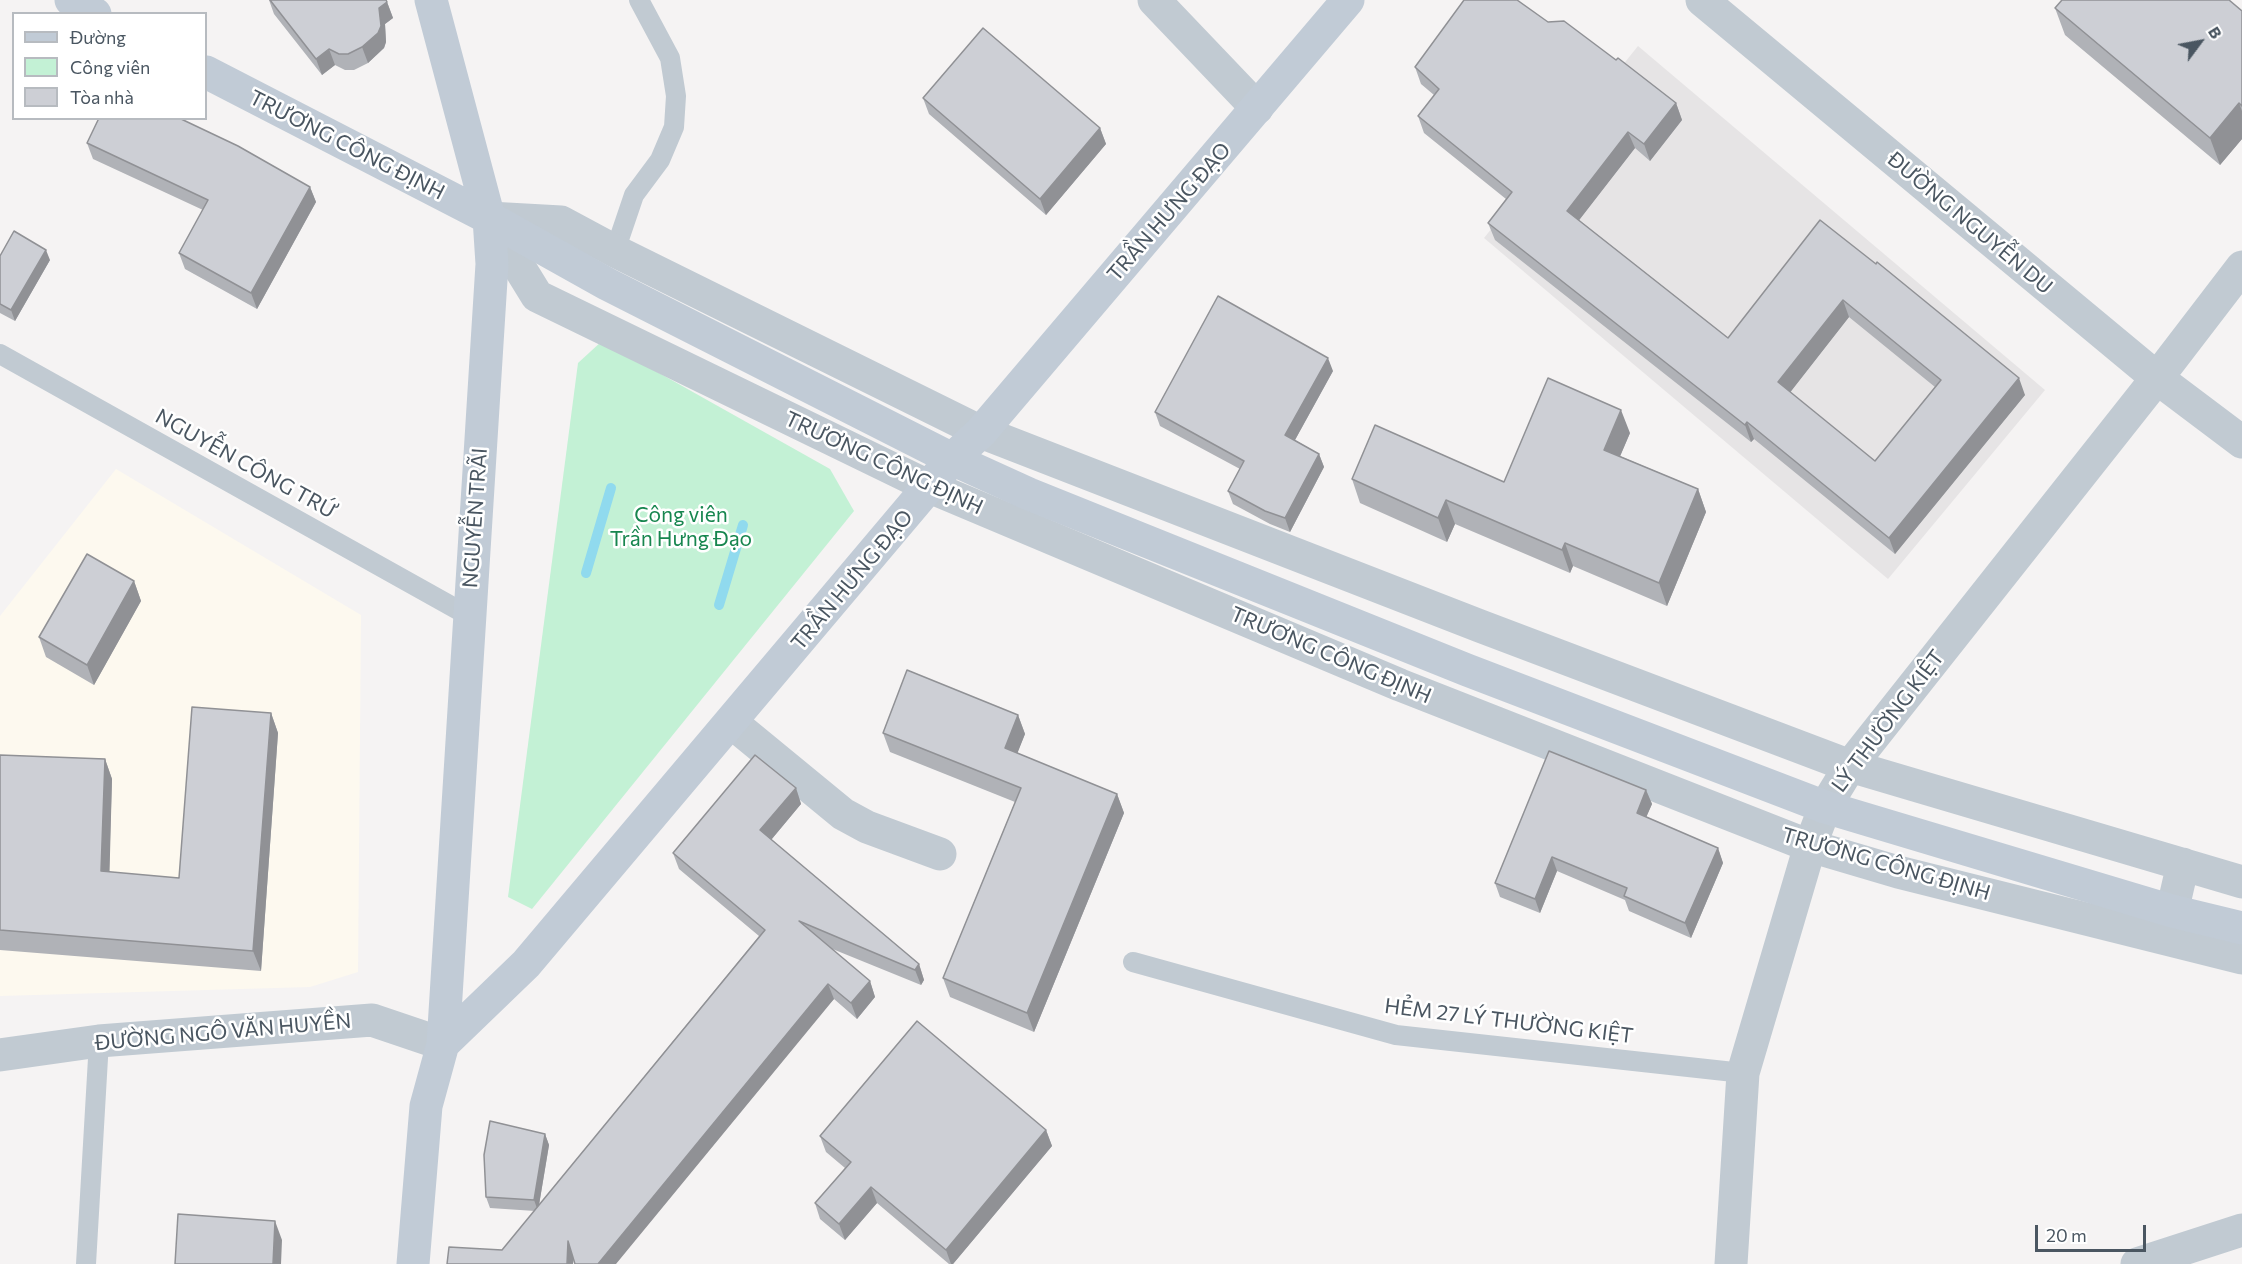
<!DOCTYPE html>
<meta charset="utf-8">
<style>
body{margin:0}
#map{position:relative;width:2242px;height:1264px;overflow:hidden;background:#f5f3f3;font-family:Commissioner,sans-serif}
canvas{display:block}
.legend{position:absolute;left:12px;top:12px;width:195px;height:108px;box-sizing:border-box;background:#fff;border:2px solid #b7bbc0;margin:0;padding:8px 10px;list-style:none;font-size:18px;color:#4a5661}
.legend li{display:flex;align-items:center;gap:12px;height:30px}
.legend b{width:30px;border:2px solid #b7bbc0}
.north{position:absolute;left:2170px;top:12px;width:60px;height:60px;-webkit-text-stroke:4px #fff;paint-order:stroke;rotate:58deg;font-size:16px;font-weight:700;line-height:24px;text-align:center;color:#4a5661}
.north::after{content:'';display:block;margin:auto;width:21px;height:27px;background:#4a5661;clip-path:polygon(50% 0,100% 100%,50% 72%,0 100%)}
.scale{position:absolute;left:2035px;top:1225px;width:111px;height:27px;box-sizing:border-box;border:3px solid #4a5661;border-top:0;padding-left:8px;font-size:18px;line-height:21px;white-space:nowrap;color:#4a5661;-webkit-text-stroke:4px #fff;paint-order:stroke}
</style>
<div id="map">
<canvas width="2242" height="1264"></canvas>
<ul class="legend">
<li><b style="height:8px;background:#c1cbd6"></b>Đường</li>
<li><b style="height:16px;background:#c3f1d5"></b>Công viên</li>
<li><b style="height:16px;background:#cdcfd5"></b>Tòa nhà</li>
</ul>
<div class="north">B</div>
<div class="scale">20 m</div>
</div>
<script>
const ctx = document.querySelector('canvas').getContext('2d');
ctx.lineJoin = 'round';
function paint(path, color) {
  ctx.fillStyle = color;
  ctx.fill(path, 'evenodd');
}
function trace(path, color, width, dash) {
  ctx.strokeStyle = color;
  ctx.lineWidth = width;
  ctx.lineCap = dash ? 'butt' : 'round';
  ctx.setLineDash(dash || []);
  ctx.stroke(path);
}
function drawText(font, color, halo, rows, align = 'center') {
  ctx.font = font + ' Commissioner,sans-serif';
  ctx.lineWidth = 5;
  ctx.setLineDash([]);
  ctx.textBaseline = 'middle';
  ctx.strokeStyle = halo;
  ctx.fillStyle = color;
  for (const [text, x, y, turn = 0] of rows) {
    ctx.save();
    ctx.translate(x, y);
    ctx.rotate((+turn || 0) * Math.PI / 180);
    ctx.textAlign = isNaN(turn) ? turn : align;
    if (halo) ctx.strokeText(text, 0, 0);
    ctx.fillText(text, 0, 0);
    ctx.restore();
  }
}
paint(new Path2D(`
 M 116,469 L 361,615 L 358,972 L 310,987 L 0,996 L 0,616 Z`), '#fdf9ef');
paint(new Path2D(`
 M 1638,46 L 2045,390 L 1888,579 L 1484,238 Z`), '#e6e4e5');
paint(new Path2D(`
 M 602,341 L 830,469 L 854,511 L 532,909 L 508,897 L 578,363 Z`), '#c3f1d5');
trace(new Path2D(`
 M 586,573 L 611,488
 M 719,605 L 743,525`), '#90daee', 10);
trace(new Path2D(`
 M 615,251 L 634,195 L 660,160 L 674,127 L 676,96 L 670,58 L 639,0
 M 0,354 L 469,616
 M 1133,962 L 1396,1035 L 1743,1073
 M 86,1264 L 99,1041`), '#c1cad2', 20);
trace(new Path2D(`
 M 1154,0 L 1257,108
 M 1702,0 L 2157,378 L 2242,442
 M 489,218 L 537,296 L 930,487 L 1400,685 L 1810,846 L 1898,872 L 2242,958
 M 489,218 L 561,222 L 615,251 L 981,432 L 1480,626 L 1850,766 L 2242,882
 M 731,722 L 843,814 L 867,827 L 940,854
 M 2166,938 L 2183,864
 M 0,1055 L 99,1041 L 372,1020 L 443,1044
 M 1731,1264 L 1743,1073 L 1810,846 L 1825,807 L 1850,766 L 2157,378 L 2242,267`), '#c1cad2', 33);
trace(new Path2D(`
 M 2137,1264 L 2242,1230`), '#c1cad2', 33);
trace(new Path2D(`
 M 71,0 L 95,14
 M 206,72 L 489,218 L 607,284 L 952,459 L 1029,494 L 1467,670 L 1825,807 L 2172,911 L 2242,928
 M 443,1044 L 526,964 L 952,459 L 981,432 L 1348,0
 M 413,1264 L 426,1106 L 443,1044 L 492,264 L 489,218 L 431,0`), '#c1cbd6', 33);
paint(new Path2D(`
 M 269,0 L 386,0 L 387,2 L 393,18 L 385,24 L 386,42 L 384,48 L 368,63 L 354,70 L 345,70 L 335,65 L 322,75 L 274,14 Z
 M 2055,8 L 2242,11 L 2242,139 L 2220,165 L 2065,35 Z
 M 1548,22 L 1616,60 L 1676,103 L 1682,120 L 1650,161 L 1635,148 L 1579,220 L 1728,338 L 1820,220 L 2025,395 L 1895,554 L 1754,439 L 1751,442 L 1495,240 L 1488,223 L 1506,199 L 1424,133 L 1418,116 L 1434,95 L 1421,84 L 1415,67 ZM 1849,317 L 1935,387 L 1875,461 L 1790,392 Z
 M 923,98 L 1100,128 L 1106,144 L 1046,215 L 929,114 Z
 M 87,143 L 310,187 L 316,202 L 257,309 L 185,269 L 179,253 L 203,210 L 93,159 Z
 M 0,256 L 50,260 L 15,321 L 0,313 Z
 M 1333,371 L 1295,440 L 1319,454 L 1324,467 L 1290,532 L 1270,524 L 1233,504 L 1228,491 L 1240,469 L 1160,426 L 1155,412 Z
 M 1630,433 L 1620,456 L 1698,489 L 1706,512 L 1667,606 L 1573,566 L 1570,573 L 1455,524 L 1447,542 L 1360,503 L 1352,479 L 1504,482 Z
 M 134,581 L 141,601 L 94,685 L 46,657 L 39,637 Z
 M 271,713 L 278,733 L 261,971 L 0,950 L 0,755 L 105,759 L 112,779 L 109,872 L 179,878 Z
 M 1018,715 L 1025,734 L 1017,753 L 1117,794 L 1124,813 L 1034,1032 L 950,997 L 943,978 L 1015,802 L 890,752 L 883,733 Z
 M 796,788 L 801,804 L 771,840 L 919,964 L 924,980 L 921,985 L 830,948 L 870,981 L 875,997 L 857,1019 L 834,999 L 574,1258 L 502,1250 L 535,1211 L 490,1208 L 486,1197 L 545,1134 L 549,1145 L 539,1205 L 759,936 L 679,869 L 673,853 Z
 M 1646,790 L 1652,804 L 1646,817 L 1718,848 L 1723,863 L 1691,938 L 1629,911 L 1625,900 L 1557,871 L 1540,913 L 1500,897 L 1495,883 Z
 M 1046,1130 L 1052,1146 L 953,1264 L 949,1264 L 877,1203 L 845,1240 L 820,1219 L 815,1203 L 845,1168 L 826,1152 L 820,1136 Z`), '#b0b2b7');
paint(new Path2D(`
 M 387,2 L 393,18 L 385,24 L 386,42 L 384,48 L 368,63 L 362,47 L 379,8 Z
 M 329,49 L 335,65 L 322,75 L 316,59 Z
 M 1676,103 L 1682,120 L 1650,161 L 1644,144 Z
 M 2239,103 L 2242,111 L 2242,139 L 2220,165 L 2210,138 Z
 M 1100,128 L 1106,144 L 1046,215 L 1040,199 Z
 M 1628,132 L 1635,148 L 1573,228 L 1567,211 Z
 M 310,187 L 316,202 L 257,309 L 251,293 Z
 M 46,250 L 50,260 L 15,321 L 11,310 Z
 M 1843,300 L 1849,317 L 1785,399 L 1778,382 Z
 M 1328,358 L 1333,371 L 1290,449 L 1285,435 Z
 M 2019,378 L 2025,395 L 1895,554 L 1889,538 Z
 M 1621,410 L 1630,433 L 1613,473 L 1604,450 Z
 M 1747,422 L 1754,439 L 1751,442 L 1745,425 Z
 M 1319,454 L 1324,467 L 1290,532 L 1285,518 Z
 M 1698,489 L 1706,512 L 1667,606 L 1659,583 Z
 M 1446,500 L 1455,524 L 1447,542 L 1438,518 Z
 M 1565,543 L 1573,566 L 1570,573 L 1562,550 Z
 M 134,581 L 141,601 L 94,685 L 87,665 Z
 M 271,713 L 278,733 L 261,971 L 253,951 Z
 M 1018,715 L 1025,734 L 1012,767 L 1005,748 Z
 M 105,759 L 112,779 L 109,892 L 101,871 Z
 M 796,788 L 801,804 L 766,846 L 760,830 Z
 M 1646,790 L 1652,804 L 1642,827 L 1637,813 Z
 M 1117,794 L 1124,813 L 1034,1032 L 1027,1013 Z
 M 1718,848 L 1723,863 L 1691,938 L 1685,923 Z
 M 1552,857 L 1557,871 L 1540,913 L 1535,899 Z
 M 919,964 L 924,980 L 921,985 L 915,970 Z
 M 870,981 L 875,997 L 857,1019 L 851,1003 Z
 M 828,984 L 834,999 L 616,1264 L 598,1264 Z
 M 1046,1130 L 1052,1146 L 953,1264 L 951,1264 L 946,1250 Z
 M 545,1134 L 549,1145 L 538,1211 L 534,1200 Z
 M 871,1187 L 877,1203 L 845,1240 L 839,1224 Z
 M 275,1221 L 282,1240 L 281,1264 L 273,1264 Z
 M 568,1241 L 574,1257 L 573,1264 L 567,1264 Z`), '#909195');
const building = new Path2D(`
 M 270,0 L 386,0 L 387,2 L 379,8 L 381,26 L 378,33 L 362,47 L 348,54 L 339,54 L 329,49 L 316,59 Z
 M 1464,0 L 1517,0 L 1548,22 L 1564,21 L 1616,60 L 1618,58 L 1676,103 L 1644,144 L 1628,132 L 1567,211 L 1728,338 L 1820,220 L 1876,264 L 1877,262 L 2019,378 L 1889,538 L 1747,422 L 1745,425 L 1488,223 L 1512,192 L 1418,116 L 1439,89 L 1415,67 ZM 1843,300 L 1941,380 L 1875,461 L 1778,382 Z
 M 2062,0 L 2229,0 L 2242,11 L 2242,106 L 2239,103 L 2210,138 L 2055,8 Z
 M 983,28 L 1100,128 L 1040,199 L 923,98 Z
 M 99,118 L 179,118 L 238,146 L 310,187 L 251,293 L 179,253 L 208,200 L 87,143 Z
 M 14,231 L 46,250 L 11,310 L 0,304 L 0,256 Z
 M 1218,296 L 1328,358 L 1285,435 L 1319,454 L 1285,518 L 1265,511 L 1228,491 L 1244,461 L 1155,412 Z
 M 1548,378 L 1621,410 L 1604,450 L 1698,489 L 1659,583 L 1565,543 L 1562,550 L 1446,500 L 1438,518 L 1352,479 L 1375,425 L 1504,482 Z
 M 87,554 L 134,581 L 87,665 L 39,637 Z
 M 907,670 L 1018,715 L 1005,748 L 1117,794 L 1027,1013 L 943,978 L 1021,788 L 883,733 Z
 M 192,707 L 271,713 L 253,951 L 0,930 L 0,755 L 105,759 L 101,871 L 179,878 Z
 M 1549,751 L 1646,790 L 1637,813 L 1718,848 L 1685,923 L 1624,896 L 1627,888 L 1552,857 L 1535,899 L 1495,883 Z
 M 755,755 L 796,788 L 760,830 L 919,964 L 915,970 L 799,921 L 870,981 L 851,1003 L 828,984 L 598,1264 L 575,1264 L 568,1241 L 567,1264 L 447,1264 L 449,1247 L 502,1250 L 765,930 L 673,853 Z
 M 917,1021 L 1046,1130 L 946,1250 L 871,1187 L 839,1224 L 815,1203 L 851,1162 L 820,1136 Z
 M 490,1121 L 545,1134 L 534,1200 L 486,1197 L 484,1155 Z
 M 178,1214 L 275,1221 L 273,1264 L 175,1264 Z`);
paint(building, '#cdcfd5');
trace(building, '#909195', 1.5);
drawText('21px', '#4a5661', '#fff', [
 ["TRƯƠNG CÔNG ĐỊNH",347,145,27],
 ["TRẦN HƯNG ĐẠO",1169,212,-49],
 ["ĐƯỜNG NGUYỄN DU",1970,223,40],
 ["TRƯƠNG CÔNG ĐỊNH",884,463,25],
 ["NGUYỄN CÔNG TRỨ",246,464,29],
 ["NGUYỄN TRÃI",475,518,-86],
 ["TRẦN HƯNG ĐẠO",852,580,-50],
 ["TRƯƠNG CÔNG ĐỊNH",1331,655,23],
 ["LÝ THƯỜNG KIỆT",1888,721,-53],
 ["TRƯƠNG CÔNG ĐỊNH",1886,864,16],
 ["HẺM 27 LÝ THƯỜNG KIỆT",1509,1021,7],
 ["ĐƯỜNG NGÔ VĂN HUYỀN",223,1032,-5]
]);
drawText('21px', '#17864f', '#fff', [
 ["Công viên",681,515],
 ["Trần Hưng Đạo",681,539]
]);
</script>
